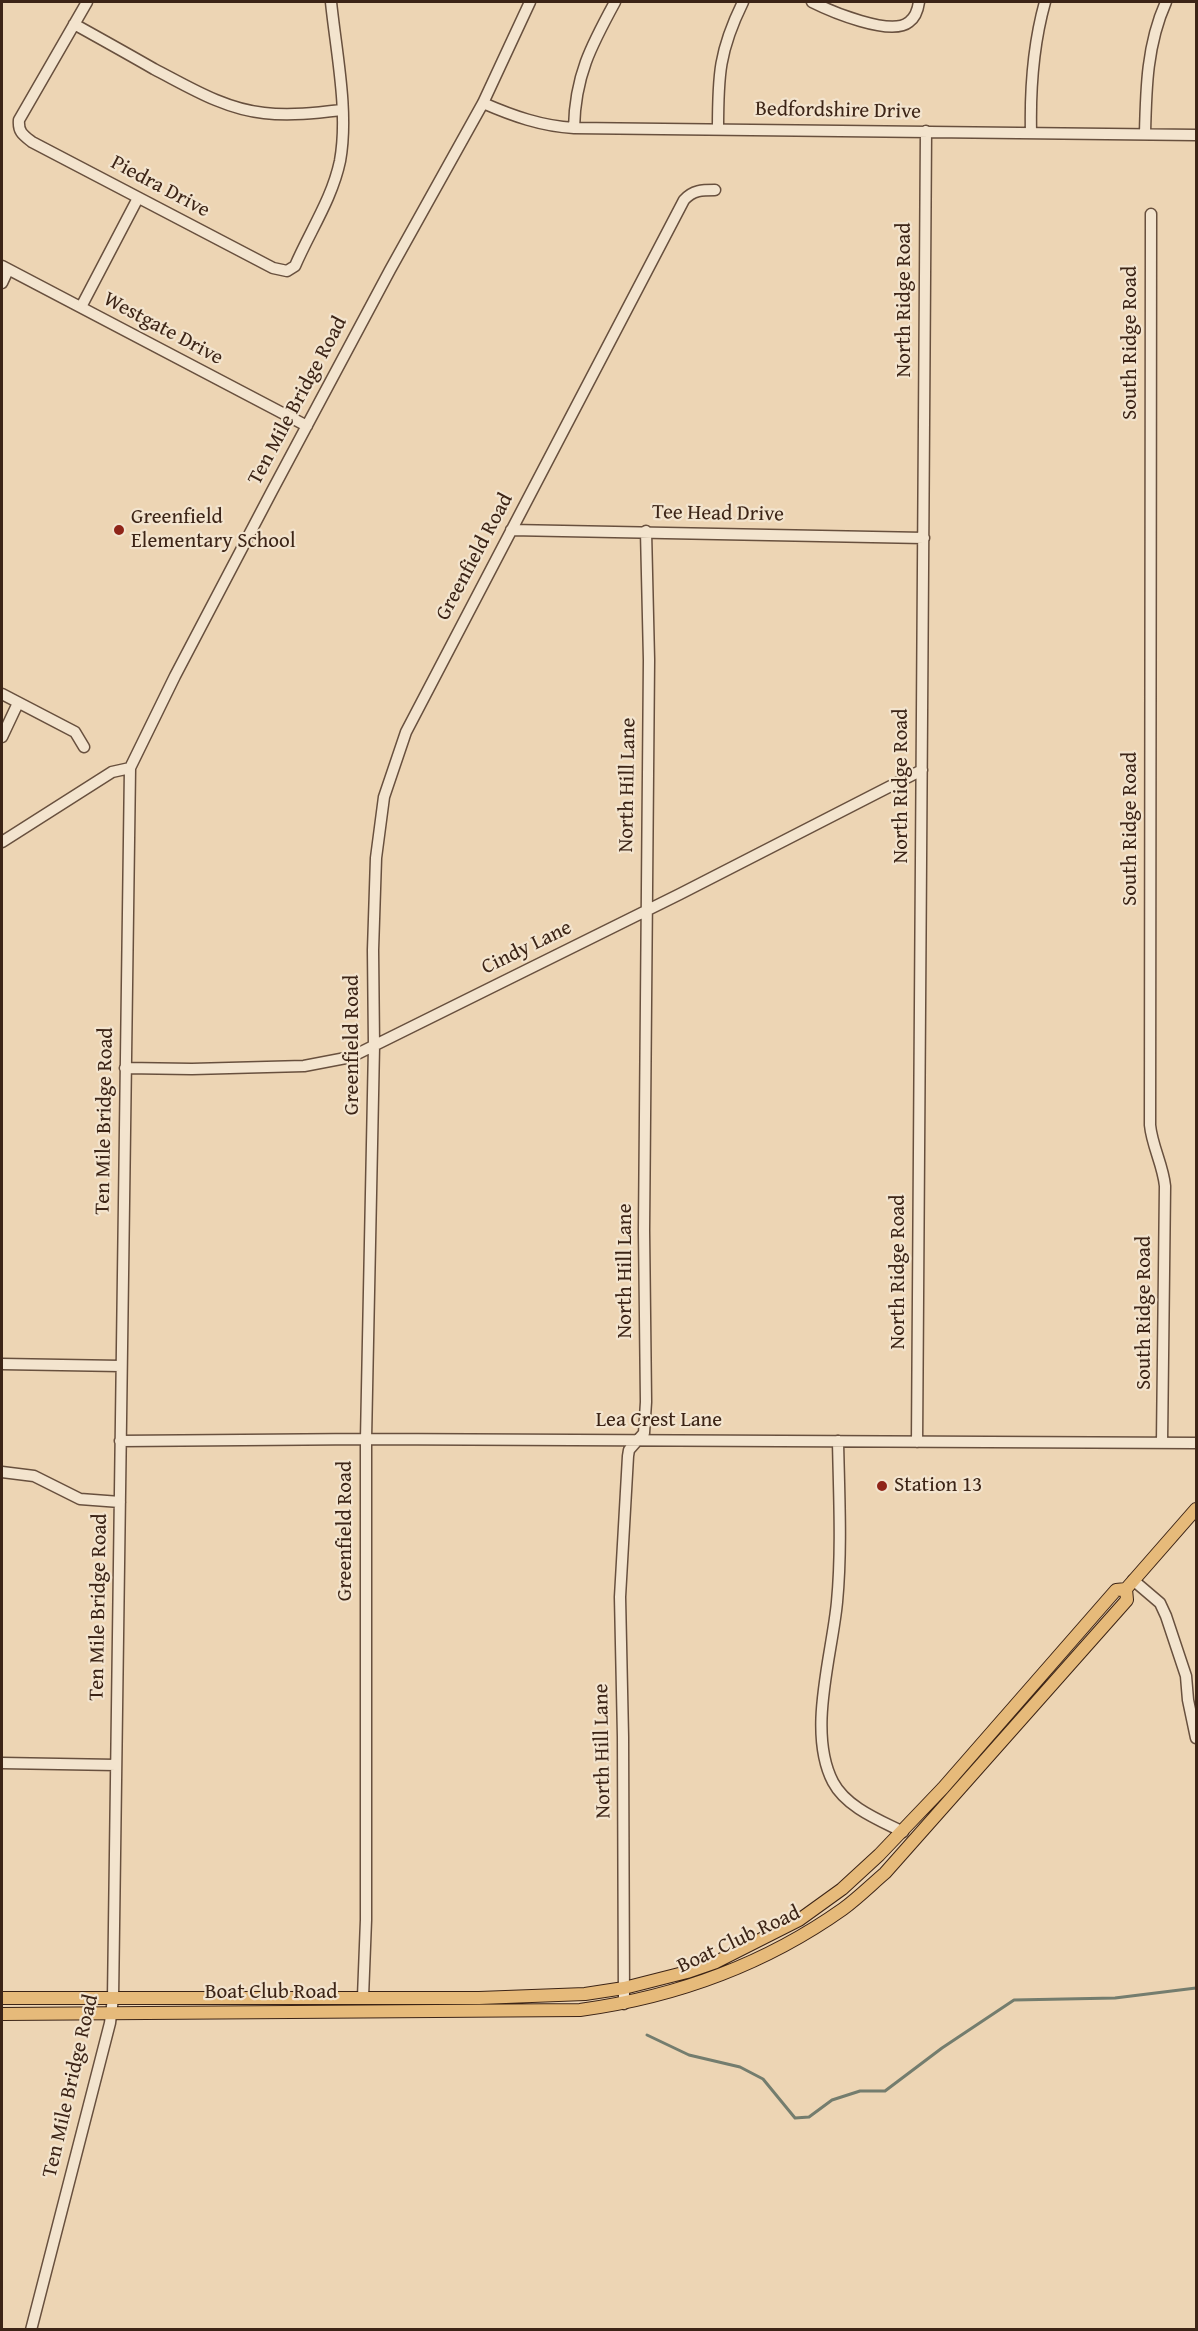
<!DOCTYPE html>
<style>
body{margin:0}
#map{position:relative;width:1198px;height:2331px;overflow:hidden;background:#edd5b4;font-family:"Gentium Book Plus",serif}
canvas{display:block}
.frame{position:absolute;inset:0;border:3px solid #3c2416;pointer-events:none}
</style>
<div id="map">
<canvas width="1198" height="2331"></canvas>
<div class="frame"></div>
</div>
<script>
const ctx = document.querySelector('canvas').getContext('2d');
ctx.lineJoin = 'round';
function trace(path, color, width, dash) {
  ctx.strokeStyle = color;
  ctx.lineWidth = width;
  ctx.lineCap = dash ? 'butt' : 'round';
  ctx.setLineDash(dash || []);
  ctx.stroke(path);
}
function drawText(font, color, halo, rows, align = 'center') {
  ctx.font = font + ' "Gentium Book Plus",serif';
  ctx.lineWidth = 4.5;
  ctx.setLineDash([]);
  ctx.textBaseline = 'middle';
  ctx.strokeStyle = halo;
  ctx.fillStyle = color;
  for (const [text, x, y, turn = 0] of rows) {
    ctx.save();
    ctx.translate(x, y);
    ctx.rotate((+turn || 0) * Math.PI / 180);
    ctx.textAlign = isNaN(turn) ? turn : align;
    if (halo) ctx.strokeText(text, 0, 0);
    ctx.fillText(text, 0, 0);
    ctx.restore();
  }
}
trace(new Path2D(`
 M 647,2035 L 689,2055 L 740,2067 L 763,2079 L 795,2118 L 809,2117 L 832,2100 L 860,2091 L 885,2091 L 942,2048 L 1014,2000 L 1115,1998 L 1196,1988`), '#747d6e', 3);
const minor = new Path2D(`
 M 87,2 L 19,120 C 18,132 23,135 32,142 L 273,268 L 287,271 L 295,266 C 310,231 332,199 340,161 C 349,112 336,51 331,2
 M 812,2 C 830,11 891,37 909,22 C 916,17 918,9 919,2
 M 74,24 C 101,39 128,54 154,69 C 189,87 224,109 264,113 C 290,116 316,113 342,110
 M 483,103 C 513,116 541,126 574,128 L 1196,135
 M 574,128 C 575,76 591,46 615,2
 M 718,129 C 718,75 719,51 743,2
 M 1031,132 C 1030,87 1033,45 1045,2
 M 1145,134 C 1146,88 1147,44 1166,2
 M 1151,214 L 1150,1125 C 1152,1146 1163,1165 1165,1186 L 1162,1442
 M 2,266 L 307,426
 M 2,283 L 8,270
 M 81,307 L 138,198
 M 511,530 L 924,538
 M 2,694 L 75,732 L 84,747
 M 2,737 L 18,703
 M 2,842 L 112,772 L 130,768
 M 125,1068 L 192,1069 L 304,1066 L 351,1057 L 680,894 L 922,770
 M 2,1364 L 121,1366
 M 120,1441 L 366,1439 L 1196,1443
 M 838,1441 C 839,1494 842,1549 837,1602 C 832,1656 807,1732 833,1782 C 846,1807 879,1820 903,1832
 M 917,1442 L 926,131
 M 2,1472 L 34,1476 L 80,1499 L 120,1502
 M 1133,1580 L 1160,1603 L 1166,1616 L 1186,1676 L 1188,1700 L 1196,1738
 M 2,1763 L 116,1765
 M 363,1997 L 366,1920 L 366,1439 L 374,1046 L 373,950 L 376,858 L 384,797 L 406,732 L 684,200 C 693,190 702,190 715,190
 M 624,2004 L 623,1737 L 620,1597 L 628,1456 L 629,1450 L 644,1433 L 646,1402 L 644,1230 L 649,660 L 646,531
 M 31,2330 L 110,2023 L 113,1998 L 130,768 L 175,676 L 272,491 L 390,270 L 483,103 L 530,2`);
const major = new Path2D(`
 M 2,1998 L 479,1998 L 585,1994 L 624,1988 L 687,1972 L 716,1962 L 799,1920 L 842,1889 L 879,1855 L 943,1788 L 1116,1590 L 1126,1589
 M 2,2014 L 580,2010 C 675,1997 764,1965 843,1909 C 858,1898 871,1885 885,1873 L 1127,1600 L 1126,1589 L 1196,1509`);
trace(minor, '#68503e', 13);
trace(major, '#3c2416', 14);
trace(minor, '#f3e4ce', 10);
trace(major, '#e6ba7a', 12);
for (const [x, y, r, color] of [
 [119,530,6,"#8f2418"],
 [882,1486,6,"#8f2418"]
]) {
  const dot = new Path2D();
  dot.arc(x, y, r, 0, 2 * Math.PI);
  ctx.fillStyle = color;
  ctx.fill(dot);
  trace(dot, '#f3e4ce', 2);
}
drawText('21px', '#3c2416', '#f3e4ce', [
 ["Bedfordshire Drive",838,111,1],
 ["Piedra Drive",160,187,28],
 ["North Ridge Road",905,300,-90],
 ["Westgate Drive",163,329,28],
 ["South Ridge Road",1131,343,-90],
 ["Ten Mile Bridge Road",298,401,-62],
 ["Tee Head Drive",718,514,1],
 ["Greenfield Road",475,557,-62],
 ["North Hill Lane",628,785,-89],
 ["North Ridge Road",902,786,-90],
 ["South Ridge Road",1131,829,-90],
 ["Cindy Lane",527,948,-26],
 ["Greenfield Road",353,1045,-90],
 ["Ten Mile Bridge Road",105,1121,-89],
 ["North Hill Lane",626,1271,-90],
 ["North Ridge Road",899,1272,-90],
 ["South Ridge Road",1145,1313,-90],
 ["Lea Crest Lane",659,1421],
 ["Greenfield Road",346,1531,-90],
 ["Ten Mile Bridge Road",99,1607,-89],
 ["North Hill Lane",603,1751,-91],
 ["Boat Club Road",739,1940,-25],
 ["Boat Club Road",271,1993],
 ["Ten Mile Bridge Road",71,2086,-77]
]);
drawText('21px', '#3c2416', '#f3e4ce', [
 ["Greenfield",131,518],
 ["Elementary School",131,542],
 ["Station 13",894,1486]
], 'left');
</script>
